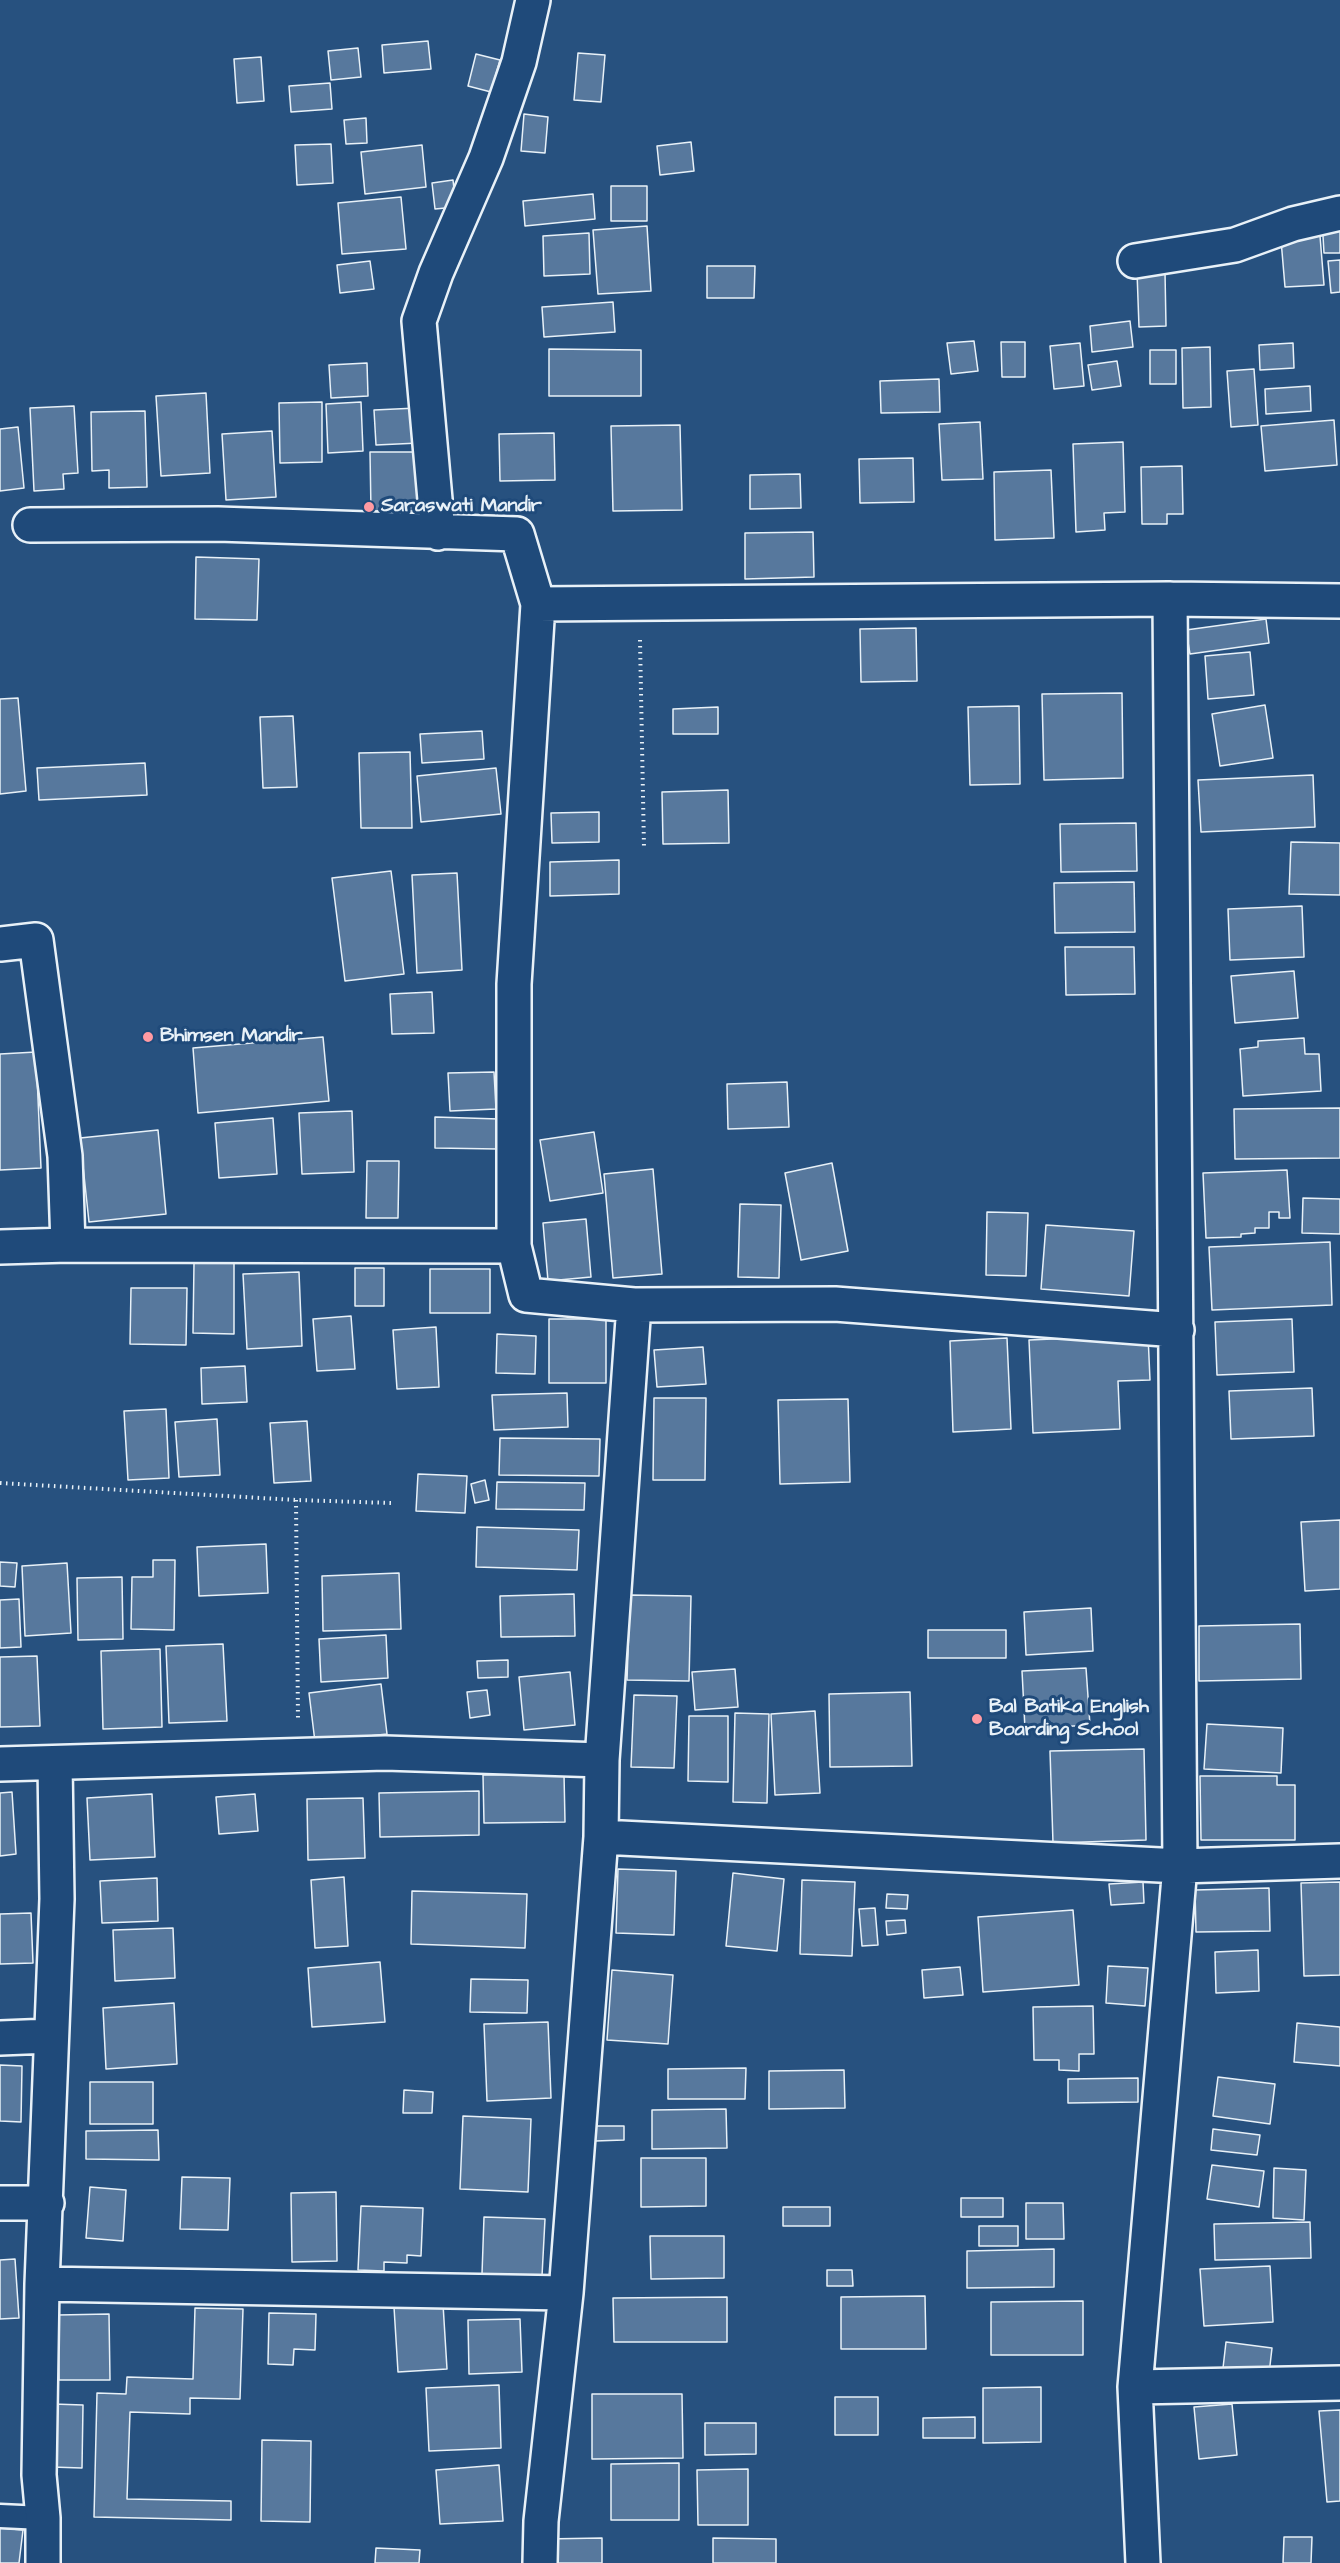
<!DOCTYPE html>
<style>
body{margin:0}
canvas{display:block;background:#27517f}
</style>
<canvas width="1340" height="2563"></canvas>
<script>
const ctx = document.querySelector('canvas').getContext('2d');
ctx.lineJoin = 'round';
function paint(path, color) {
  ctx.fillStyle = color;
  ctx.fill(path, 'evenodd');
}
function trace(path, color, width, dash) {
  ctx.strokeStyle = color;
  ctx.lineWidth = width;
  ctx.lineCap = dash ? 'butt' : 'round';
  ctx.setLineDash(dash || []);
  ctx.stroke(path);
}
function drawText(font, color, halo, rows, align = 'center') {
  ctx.font = font + ' "Architects Daughter",sans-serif';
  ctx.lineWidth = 6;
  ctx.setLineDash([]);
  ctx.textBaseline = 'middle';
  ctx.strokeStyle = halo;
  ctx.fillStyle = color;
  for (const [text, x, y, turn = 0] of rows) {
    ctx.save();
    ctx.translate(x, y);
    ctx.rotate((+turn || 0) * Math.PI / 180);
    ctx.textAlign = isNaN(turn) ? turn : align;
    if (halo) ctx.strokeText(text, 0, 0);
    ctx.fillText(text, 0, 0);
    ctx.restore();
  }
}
const building = new Path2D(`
 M 428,41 L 431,69 L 384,73 L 382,45 Z
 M 358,48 L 361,77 L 331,80 L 328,51 Z
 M 578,53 L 605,55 L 601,102 L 574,100 Z
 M 476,54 L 500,60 L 491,92 L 468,86 Z
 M 261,57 L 264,101 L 237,103 L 234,59 Z
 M 330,83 L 332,109 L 291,112 L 289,86 Z
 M 524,114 L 548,117 L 545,153 L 521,151 Z
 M 366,118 L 367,143 L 346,144 L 344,120 Z
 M 691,142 L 694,171 L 660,175 L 657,146 Z
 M 331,144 L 333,183 L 297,185 L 295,145 Z
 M 422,145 L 426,187 L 365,194 L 361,152 Z
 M 453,180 L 456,207 L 435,209 L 432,183 Z
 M 611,186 L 647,186 L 647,221 L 611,221 Z
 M 593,194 L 595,219 L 525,226 L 523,201 Z
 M 401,197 L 406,249 L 342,254 L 338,203 Z
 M 1322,219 L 1340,219 L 1340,253 L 1324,253 Z
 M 647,226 L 651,291 L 598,294 L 593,230 Z
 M 589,233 L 590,274 L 544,276 L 543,236 Z
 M 1320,236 L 1324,285 L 1285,287 L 1281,240 Z
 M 1340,260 L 1340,292 L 1331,293 L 1328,261 Z
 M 370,261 L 374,289 L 340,293 L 337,265 Z
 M 707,266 L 755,266 L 754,298 L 707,298 Z
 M 1137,272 L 1165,272 L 1166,326 L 1139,327 Z
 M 613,302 L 615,332 L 544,337 L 542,307 Z
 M 1130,321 L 1133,347 L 1092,352 L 1090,326 Z
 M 974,341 L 978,371 L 951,374 L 947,343 Z
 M 1001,342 L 1025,342 L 1025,377 L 1002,377 Z
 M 1080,343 L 1084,386 L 1054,389 L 1050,346 Z
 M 1293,343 L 1294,368 L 1260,370 L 1259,345 Z
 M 1210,347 L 1211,407 L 1183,408 L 1182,348 Z
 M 549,349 L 641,350 L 641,396 L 549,396 Z
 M 1150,350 L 1176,350 L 1176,384 L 1150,384 Z
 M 1117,361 L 1121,386 L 1092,390 L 1088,365 Z
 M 367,363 L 368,396 L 331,398 L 329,365 Z
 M 1254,369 L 1258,425 L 1231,427 L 1227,371 Z
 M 939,379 L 940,412 L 881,413 L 880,381 Z
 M 1310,386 L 1311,411 L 1266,414 L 1265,389 Z
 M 206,393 L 210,473 L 161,476 L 156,396 Z
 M 322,402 L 322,462 L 280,463 L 279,403 Z
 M 361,402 L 363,451 L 328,453 L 326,404 Z
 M 74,406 L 78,473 L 63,474 L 64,489 L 34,491 L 30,408 Z
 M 417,408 L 419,443 L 376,445 L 374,410 Z
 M 145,411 L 147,487 L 109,488 L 109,470 L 92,471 L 91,412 Z
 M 1334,420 L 1337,465 L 1265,471 L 1261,426 Z
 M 980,422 L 983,479 L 942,480 L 939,424 Z
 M 680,425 L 682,510 L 613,511 L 611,426 Z
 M 18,427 L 24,488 L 0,491 L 0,429 Z
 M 272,431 L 276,497 L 226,500 L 222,434 Z
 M 554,433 L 555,480 L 500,481 L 499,434 Z
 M 1123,442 L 1125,512 L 1104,513 L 1105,530 L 1076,532 L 1073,444 Z
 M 370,452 L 422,452 L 423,511 L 371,511 Z
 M 913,458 L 914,502 L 860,503 L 859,459 Z
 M 1182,466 L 1183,514 L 1167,514 L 1167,524 L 1142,524 L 1141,467 Z
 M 1051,470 L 1054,538 L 995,540 L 994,472 Z
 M 800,474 L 801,508 L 750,509 L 750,475 Z
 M 813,532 L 814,577 L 745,579 L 745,533 Z
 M 196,557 L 259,559 L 257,620 L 195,619 Z
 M 1266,619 L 1269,643 L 1190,654 L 1186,630 Z
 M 916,628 L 917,681 L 861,682 L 860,629 Z
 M 1250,652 L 1254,695 L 1208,699 L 1205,656 Z
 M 1122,693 L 1123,778 L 1044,780 L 1042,694 Z
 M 18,698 L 26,791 L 0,794 L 0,699 Z
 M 1265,705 L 1273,758 L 1220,766 L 1212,714 Z
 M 1019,706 L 1020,784 L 970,785 L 968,707 Z
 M 718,707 L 718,734 L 673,734 L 673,709 Z
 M 293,716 L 297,787 L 263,788 L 260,717 Z
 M 482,731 L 484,759 L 422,763 L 420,734 Z
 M 410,752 L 412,828 L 361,828 L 359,753 Z
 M 145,763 L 147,795 L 39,800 L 37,768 Z
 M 496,768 L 501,814 L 421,822 L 417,776 Z
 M 1313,775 L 1315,827 L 1201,832 L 1198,780 Z
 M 728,790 L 729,843 L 663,844 L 662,792 Z
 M 599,812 L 599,842 L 552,843 L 551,813 Z
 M 1136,823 L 1137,871 L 1061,872 L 1060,824 Z
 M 1291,842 L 1340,843 L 1340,895 L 1289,894 Z
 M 619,860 L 619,894 L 550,896 L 550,862 Z
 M 391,871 L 404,974 L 345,981 L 332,878 Z
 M 457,873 L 462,970 L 417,973 L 412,875 Z
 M 1134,882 L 1135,932 L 1055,933 L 1054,883 Z
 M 1302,906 L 1304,957 L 1230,960 L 1228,909 Z
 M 1065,947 L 1134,947 L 1135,994 L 1066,995 Z
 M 1294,971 L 1298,1018 L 1235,1023 L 1231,976 Z
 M 432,992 L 434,1033 L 392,1034 L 390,994 Z
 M 323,1037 L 329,1101 L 198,1113 L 193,1048 Z
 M 1304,1038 L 1305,1054 L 1319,1054 L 1321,1091 L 1243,1096 L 1240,1049 L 1258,1047 L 1258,1041 Z
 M 36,1052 L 41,1168 L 0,1170 L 0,1054 Z
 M 494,1072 L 496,1109 L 450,1111 L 448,1073 Z
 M 787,1082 L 789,1127 L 728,1129 L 727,1084 Z
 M 1340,1108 L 1340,1158 L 1235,1159 L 1234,1109 Z
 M 352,1111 L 354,1172 L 302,1174 L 299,1113 Z
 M 435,1117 L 499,1119 L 498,1149 L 435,1148 Z
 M 273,1118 L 277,1174 L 219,1178 L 215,1123 Z
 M 158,1130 L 166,1214 L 89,1222 L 80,1138 Z
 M 594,1132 L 603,1193 L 550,1201 L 540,1140 Z
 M 367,1161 L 399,1161 L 398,1218 L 366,1218 Z
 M 832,1163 L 848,1251 L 801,1260 L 785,1173 Z
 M 653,1169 L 662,1274 L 613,1278 L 604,1174 Z
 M 1287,1170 L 1290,1218 L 1279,1218 L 1279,1212 L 1269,1212 L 1269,1228 L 1255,1228 L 1255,1233 L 1241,1234 L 1241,1237 L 1206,1238 L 1203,1173 Z
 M 1303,1198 L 1340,1199 L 1340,1234 L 1302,1233 Z
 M 740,1204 L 781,1205 L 779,1278 L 738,1277 Z
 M 987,1212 L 1028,1213 L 1026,1276 L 986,1275 Z
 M 586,1219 L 591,1277 L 548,1281 L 543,1223 Z
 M 1046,1225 L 1134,1231 L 1129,1296 L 1041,1289 Z
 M 1330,1242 L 1332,1305 L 1212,1310 L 1209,1247 Z
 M 194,1263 L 234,1263 L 234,1334 L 193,1333 Z
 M 355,1268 L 384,1268 L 384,1306 L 355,1306 Z
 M 430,1269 L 490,1269 L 490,1313 L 430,1313 Z
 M 299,1272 L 302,1346 L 247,1349 L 243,1274 Z
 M 131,1288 L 187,1288 L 186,1345 L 130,1344 Z
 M 351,1316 L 355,1369 L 317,1371 L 313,1319 Z
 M 549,1319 L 606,1319 L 606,1383 L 549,1383 Z
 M 1292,1319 L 1294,1372 L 1217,1375 L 1215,1322 Z
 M 436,1327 L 439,1387 L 397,1389 L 393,1330 Z
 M 497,1334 L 536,1336 L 535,1374 L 496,1373 Z
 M 1148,1335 L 1150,1380 L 1118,1381 L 1120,1429 L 1033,1433 L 1029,1340 Z
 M 1007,1338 L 1011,1429 L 953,1432 L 950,1341 Z
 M 703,1347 L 706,1384 L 657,1387 L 654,1350 Z
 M 245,1366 L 247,1402 L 202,1404 L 201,1368 Z
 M 1312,1388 L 1314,1436 L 1231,1439 L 1229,1391 Z
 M 567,1393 L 568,1427 L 494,1430 L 492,1395 Z
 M 654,1398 L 706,1398 L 705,1480 L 653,1480 Z
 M 848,1399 L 850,1482 L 780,1484 L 778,1400 Z
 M 166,1409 L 169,1478 L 128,1480 L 124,1411 Z
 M 217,1419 L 220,1475 L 179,1477 L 175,1422 Z
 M 307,1421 L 311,1481 L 274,1483 L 270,1423 Z
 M 500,1438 L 600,1439 L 599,1476 L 499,1475 Z
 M 418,1474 L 467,1476 L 465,1513 L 416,1511 Z
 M 485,1480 L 489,1500 L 475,1503 L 471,1484 Z
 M 497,1482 L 585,1483 L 584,1510 L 496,1509 Z
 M 1340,1520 L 1340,1589 L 1305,1591 L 1301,1522 Z
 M 477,1527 L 579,1530 L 577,1570 L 476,1567 Z
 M 266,1544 L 268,1593 L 199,1596 L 197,1547 Z
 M 153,1560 L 175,1560 L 174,1630 L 131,1629 L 132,1577 L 153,1577 Z
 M 0,1562 L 17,1563 L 15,1587 L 0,1586 Z
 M 67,1563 L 71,1633 L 25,1636 L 22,1566 Z
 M 399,1573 L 401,1629 L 323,1631 L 322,1576 Z
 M 122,1577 L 123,1639 L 78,1640 L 77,1578 Z
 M 574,1594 L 575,1636 L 501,1637 L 500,1596 Z
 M 630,1595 L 691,1596 L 689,1681 L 627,1680 Z
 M 19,1599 L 21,1647 L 0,1648 L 0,1600 Z
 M 1091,1608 L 1093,1651 L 1026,1655 L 1024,1612 Z
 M 1300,1624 L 1301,1679 L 1199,1681 L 1199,1626 Z
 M 928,1630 L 1006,1630 L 1006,1658 L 928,1658 Z
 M 386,1635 L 388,1678 L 321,1682 L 319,1639 Z
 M 223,1644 L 227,1721 L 169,1723 L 166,1646 Z
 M 160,1649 L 162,1727 L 103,1729 L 101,1651 Z
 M 37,1656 L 40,1726 L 0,1727 L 0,1657 Z
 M 508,1660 L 508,1677 L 478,1678 L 477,1661 Z
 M 1086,1668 L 1090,1725 L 1025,1729 L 1022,1671 Z
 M 735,1669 L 738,1707 L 695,1710 L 692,1672 Z
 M 570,1672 L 575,1725 L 524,1730 L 519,1677 Z
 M 381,1684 L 387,1734 L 315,1742 L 309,1693 Z
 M 487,1690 L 490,1715 L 470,1718 L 467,1692 Z
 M 910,1692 L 912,1766 L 830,1767 L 829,1694 Z
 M 634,1695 L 677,1696 L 674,1768 L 631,1767 Z
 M 815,1711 L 820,1793 L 775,1795 L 771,1714 Z
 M 735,1713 L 769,1714 L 767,1803 L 733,1802 Z
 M 689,1716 L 728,1716 L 728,1782 L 688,1781 Z
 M 1207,1724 L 1283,1728 L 1281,1773 L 1204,1769 Z
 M 1144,1749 L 1146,1840 L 1053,1843 L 1050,1751 Z
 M 564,1774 L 565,1822 L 484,1823 L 483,1775 Z
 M 1200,1776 L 1277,1776 L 1277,1785 L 1295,1785 L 1295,1840 L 1201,1840 Z
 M 479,1791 L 479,1835 L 380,1837 L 379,1793 Z
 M 12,1792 L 16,1854 L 0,1856 L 0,1793 Z
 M 152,1794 L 155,1857 L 90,1860 L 87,1798 Z
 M 255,1794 L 258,1831 L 219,1834 L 216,1797 Z
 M 363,1798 L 365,1858 L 308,1860 L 307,1799 Z
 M 618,1869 L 676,1871 L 674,1935 L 616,1933 Z
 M 733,1873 L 784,1879 L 777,1951 L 726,1946 Z
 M 344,1877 L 348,1946 L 315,1948 L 311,1880 Z
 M 157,1878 L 158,1921 L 102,1923 L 100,1881 Z
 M 802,1880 L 855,1882 L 852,1956 L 800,1954 Z
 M 1143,1882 L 1144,1903 L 1111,1905 L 1109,1884 Z
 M 1340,1882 L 1340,1975 L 1304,1976 L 1301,1883 Z
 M 1269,1888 L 1270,1931 L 1196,1932 L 1195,1890 Z
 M 412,1891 L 527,1894 L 525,1948 L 411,1944 Z
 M 887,1894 L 908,1895 L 907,1909 L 886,1908 Z
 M 875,1908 L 878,1945 L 862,1946 L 859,1909 Z
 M 1073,1910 L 1079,1985 L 983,1992 L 978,1917 Z
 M 31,1913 L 33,1963 L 0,1964 L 0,1914 Z
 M 905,1920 L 906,1933 L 887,1935 L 886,1921 Z
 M 173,1928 L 175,1978 L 115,1981 L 113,1930 Z
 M 1258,1950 L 1259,1991 L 1216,1993 L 1215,1952 Z
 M 380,1962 L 385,2022 L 312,2027 L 308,1968 Z
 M 1108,1966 L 1148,1968 L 1145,2006 L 1106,2003 Z
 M 960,1967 L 963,1995 L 924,1998 L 922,1970 Z
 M 612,1970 L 673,1975 L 668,2044 L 607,2040 Z
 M 471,1979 L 528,1980 L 527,2013 L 470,2012 Z
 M 174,2003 L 177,2064 L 106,2069 L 103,2008 Z
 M 1093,2006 L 1094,2054 L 1079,2054 L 1079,2071 L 1059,2070 L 1059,2060 L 1034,2060 L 1033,2007 Z
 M 548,2022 L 551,2098 L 487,2101 L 484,2024 Z
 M 1297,2023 L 1340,2027 L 1340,2066 L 1294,2062 Z
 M 0,2065 L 22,2066 L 21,2122 L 0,2121 Z
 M 746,2068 L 745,2099 L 668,2099 L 668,2069 Z
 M 844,2070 L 845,2108 L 769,2109 L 769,2071 Z
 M 1218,2077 L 1275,2084 L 1270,2124 L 1213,2116 Z
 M 1138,2078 L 1138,2102 L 1068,2103 L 1068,2079 Z
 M 90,2082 L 153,2082 L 153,2124 L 90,2124 Z
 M 404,2090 L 433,2092 L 432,2113 L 403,2113 Z
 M 726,2109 L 727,2148 L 652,2149 L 652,2110 Z
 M 463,2116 L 531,2119 L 528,2192 L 460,2189 Z
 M 595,2126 L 624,2126 L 624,2140 L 595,2141 Z
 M 1213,2129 L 1260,2135 L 1257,2155 L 1211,2150 Z
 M 158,2130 L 159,2160 L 86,2159 L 86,2131 Z
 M 641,2158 L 706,2158 L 706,2206 L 641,2207 Z
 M 1212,2165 L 1264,2171 L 1259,2207 L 1207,2199 Z
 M 1274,2168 L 1306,2170 L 1304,2220 L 1273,2218 Z
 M 182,2177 L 230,2178 L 228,2230 L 180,2229 Z
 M 90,2187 L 126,2190 L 123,2241 L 86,2238 Z
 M 336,2192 L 337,2261 L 292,2262 L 291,2193 Z
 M 961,2198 L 1003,2198 L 1003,2217 L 961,2217 Z
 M 1026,2203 L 1063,2203 L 1064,2239 L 1026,2239 Z
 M 361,2206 L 423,2208 L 421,2256 L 407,2255 L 407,2263 L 384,2262 L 384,2271 L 358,2270 Z
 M 783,2207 L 830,2207 L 830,2226 L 783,2226 Z
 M 484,2217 L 545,2219 L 542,2276 L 482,2274 Z
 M 1310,2222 L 1311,2258 L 1215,2260 L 1214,2224 Z
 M 979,2226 L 1018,2226 L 1018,2246 L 979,2246 Z
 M 650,2236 L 724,2236 L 724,2278 L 651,2279 Z
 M 1054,2249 L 1054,2287 L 967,2288 L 967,2251 Z
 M 15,2259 L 19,2318 L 0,2319 L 0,2260 Z
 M 1270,2266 L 1273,2322 L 1204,2326 L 1200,2269 Z
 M 827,2270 L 852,2270 L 853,2286 L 827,2286 Z
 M 925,2296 L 926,2349 L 841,2349 L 841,2297 Z
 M 727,2297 L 727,2342 L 614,2342 L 613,2298 Z
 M 1083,2301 L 1083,2355 L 991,2355 L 991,2302 Z
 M 443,2304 L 447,2369 L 398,2372 L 394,2307 Z
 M 195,2308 L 243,2309 L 240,2399 L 190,2398 L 190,2414 L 130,2412 L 127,2499 L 231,2501 L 231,2520 L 94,2517 L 97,2393 L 126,2394 L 127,2377 L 193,2379 Z
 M 269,2313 L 316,2314 L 315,2350 L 294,2349 L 293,2365 L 268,2364 Z
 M 109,2314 L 110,2380 L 59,2380 L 58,2315 Z
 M 520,2319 L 522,2372 L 469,2374 L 468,2320 Z
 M 1226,2342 L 1272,2348 L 1269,2374 L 1223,2368 Z
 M 499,2385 L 501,2448 L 429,2451 L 426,2388 Z
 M 1041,2387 L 1041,2442 L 983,2443 L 983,2388 Z
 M 592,2394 L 682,2394 L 683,2458 L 592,2459 Z
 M 835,2397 L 878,2397 L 878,2435 L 835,2435 Z
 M 53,2404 L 83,2405 L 82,2468 L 51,2467 Z
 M 1232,2404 L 1237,2455 L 1199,2459 L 1194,2407 Z
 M 1340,2410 L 1340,2501 L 1327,2502 L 1319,2411 Z
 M 975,2417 L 975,2438 L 923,2438 L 923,2418 Z
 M 705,2423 L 756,2423 L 756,2454 L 705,2455 Z
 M 262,2440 L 311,2441 L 310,2522 L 261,2521 Z
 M 679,2463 L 679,2520 L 611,2520 L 611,2464 Z
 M 499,2465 L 503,2521 L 440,2524 L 436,2470 Z
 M 748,2469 L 748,2525 L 698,2525 L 697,2470 Z
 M 0,2528 L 23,2530 L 19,2563 L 0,2563 Z
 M 1284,2537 L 1312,2537 L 1311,2563 L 1283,2563 Z
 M 602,2538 L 602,2563 L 544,2563 L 544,2539 Z
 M 713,2538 L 776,2539 L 776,2563 L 713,2563 Z
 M 376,2548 L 420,2550 L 419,2563 L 375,2563 Z`);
paint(building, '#57789d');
trace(building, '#e8f1f8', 1.5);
const lane = new Path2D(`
 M 0,2516 L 43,2518`);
const street = new Path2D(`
 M 1135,261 L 1235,245 L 1293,224 L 1340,213
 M 30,525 L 218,524 L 517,534 L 538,604 L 514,984 L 514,1246
 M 438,533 L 419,321 L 436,273 L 486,158 L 519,62 L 533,0
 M 538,604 L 1170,599 L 1340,601
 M 0,944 L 36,940 L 65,1156 L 68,1245
 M 0,1247 L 68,1245 L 514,1246 L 526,1295 L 634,1305 L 835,1304 L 1177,1330
 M 0,1764 L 385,1753 L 602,1760
 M 601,1837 L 1180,1866 L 1340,1861
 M 0,2038 L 50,2036
 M 0,2203 L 47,2203
 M 42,2284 L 566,2293
 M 1135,2387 L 1340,2383
 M 43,2563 L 43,2518 L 39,2475 L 42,2284 L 57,1899 L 55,1763
 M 540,2563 L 541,2521 L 566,2293 L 601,1837 L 602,1760 L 634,1305
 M 1143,2563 L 1135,2387 L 1180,1866 L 1170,599`);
trace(lane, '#e8f1f8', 27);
trace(street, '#e8f1f8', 38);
trace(new Path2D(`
 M 640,640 L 644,848
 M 0,1483 L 296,1500 L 391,1503
 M 296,1500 L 298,1721`), '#e8f1f8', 4, [1.5, 4.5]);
trace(lane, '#1f4a7a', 22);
trace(street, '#1f4a7a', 33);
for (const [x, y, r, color] of [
 [369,507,6,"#ff9aa2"],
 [148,1037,6,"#ff9aa2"],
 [977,1719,6,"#ff9aa2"]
]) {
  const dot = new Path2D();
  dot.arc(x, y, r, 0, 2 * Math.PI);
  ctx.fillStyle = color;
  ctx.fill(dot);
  trace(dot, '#1f4a7a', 2);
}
drawText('bold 20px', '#e8f1f8', '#1f4a7a', [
 ["Saraswati Mandir",381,507],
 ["Bhimsen Mandir",160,1037],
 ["Bal Batika English",989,1708],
 ["Boarding School",989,1731]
], 'left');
</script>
